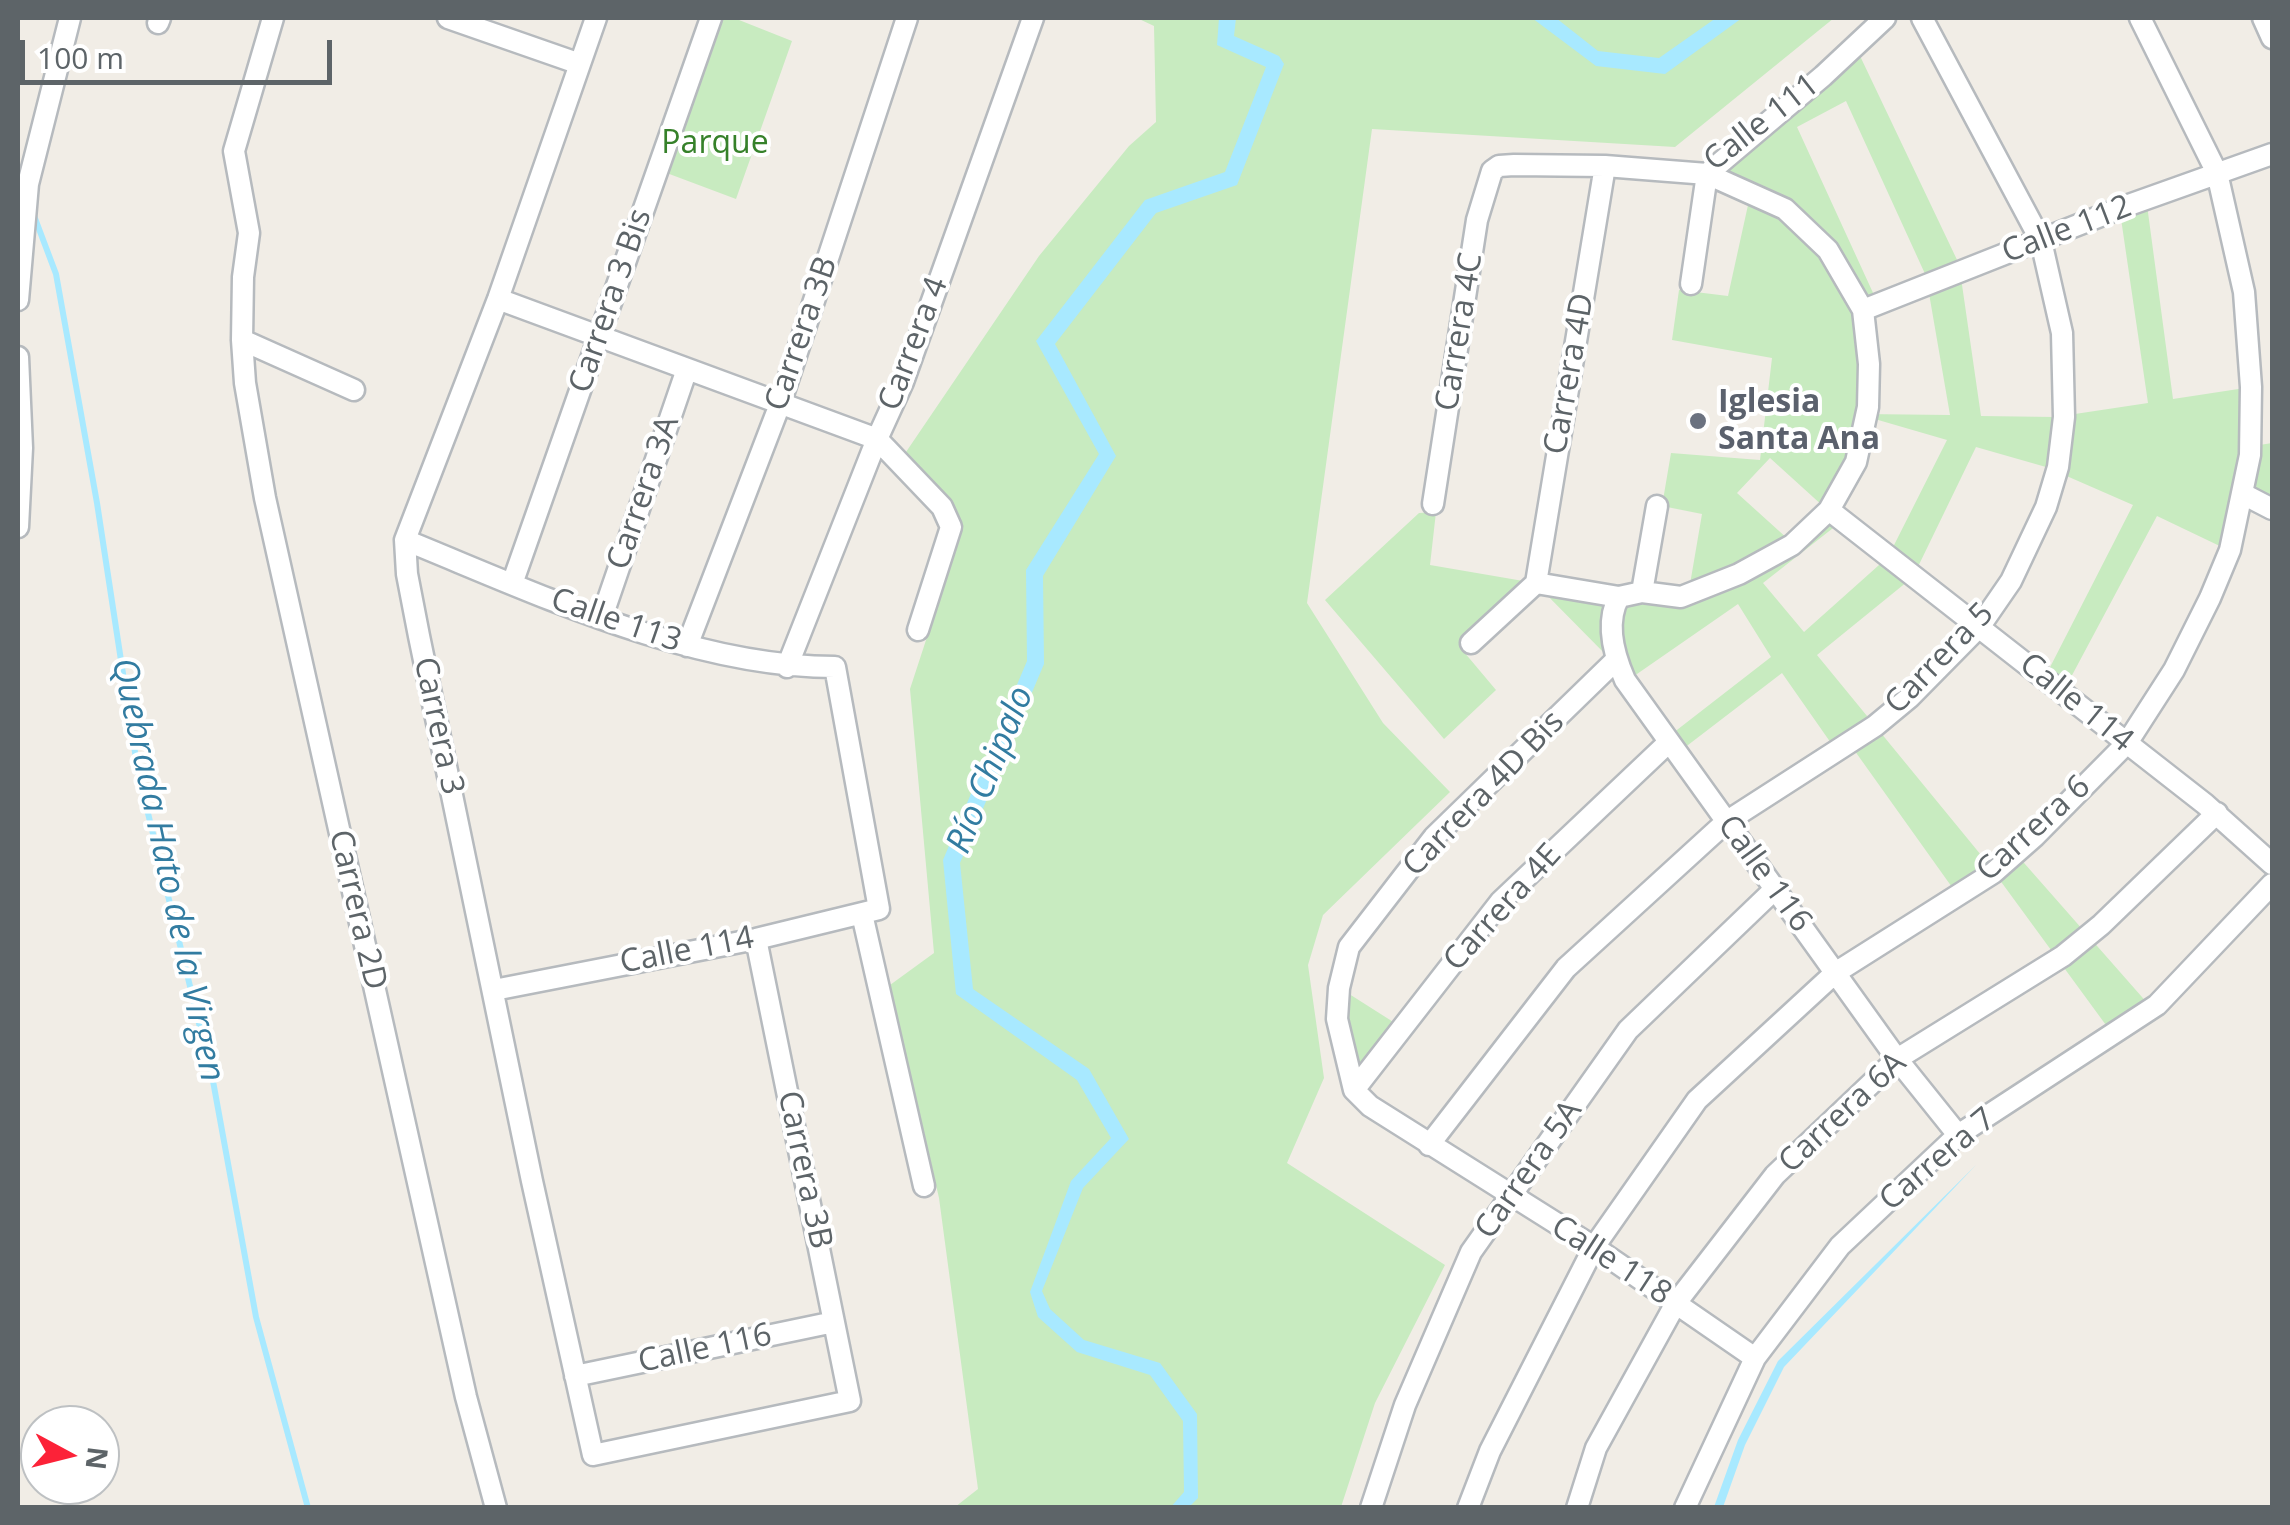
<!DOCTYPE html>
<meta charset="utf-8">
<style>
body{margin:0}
#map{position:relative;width:2290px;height:1525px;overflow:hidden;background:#f1ede6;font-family:"Open Sans",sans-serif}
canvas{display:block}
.frame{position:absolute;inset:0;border:20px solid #5d6468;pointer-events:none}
.north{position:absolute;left:20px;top:1405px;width:100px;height:100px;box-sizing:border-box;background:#fff;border:2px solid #bec1c3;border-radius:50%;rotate:97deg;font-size:28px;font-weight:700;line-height:40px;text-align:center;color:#5d6468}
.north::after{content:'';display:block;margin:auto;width:35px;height:45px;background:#fc2238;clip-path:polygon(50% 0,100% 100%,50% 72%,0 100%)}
.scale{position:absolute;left:20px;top:40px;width:312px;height:45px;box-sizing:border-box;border:5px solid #5d6468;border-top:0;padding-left:12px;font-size:30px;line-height:35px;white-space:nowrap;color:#5d6468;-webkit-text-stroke:8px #fff;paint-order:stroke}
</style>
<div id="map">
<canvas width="2290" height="1525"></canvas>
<div class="frame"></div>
<div class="north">N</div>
<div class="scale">100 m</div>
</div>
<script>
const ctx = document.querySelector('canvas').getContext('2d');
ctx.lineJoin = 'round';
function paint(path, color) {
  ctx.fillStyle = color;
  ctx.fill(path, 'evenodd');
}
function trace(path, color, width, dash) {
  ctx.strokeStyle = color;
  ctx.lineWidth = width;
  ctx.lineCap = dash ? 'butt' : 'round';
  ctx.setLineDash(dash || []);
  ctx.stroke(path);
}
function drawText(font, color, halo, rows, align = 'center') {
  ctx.font = font + ' "Open Sans",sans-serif';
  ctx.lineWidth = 8;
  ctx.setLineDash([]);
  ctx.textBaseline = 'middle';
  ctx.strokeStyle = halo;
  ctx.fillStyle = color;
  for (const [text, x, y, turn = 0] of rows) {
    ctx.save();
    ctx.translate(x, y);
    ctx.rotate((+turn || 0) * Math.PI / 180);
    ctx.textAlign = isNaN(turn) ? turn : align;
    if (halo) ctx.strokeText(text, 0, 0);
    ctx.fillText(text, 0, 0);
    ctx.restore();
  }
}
paint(new Path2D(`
 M 721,18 L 734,18 L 792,41 L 736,199 L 664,172 Z
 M 1137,18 L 1834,18 L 1675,147 L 1372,129 L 1307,603 L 1383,723 L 1450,792 L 1323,915 L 1308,965 L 1324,1078 L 1287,1163 L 1445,1265 L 1375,1403 L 1341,1507 L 955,1507 L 978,1489 L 939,1198 L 890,985 L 934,953 L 910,689 L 963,527 L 906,452 L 1039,256 L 1129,146 L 1156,122 L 1154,26 Z
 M 1851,37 L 1959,264 L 1981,416 L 2055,417 L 2148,403 L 2119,205 L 2145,190 L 2173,399 L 2245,388 L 2247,447 L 2272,443 L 2272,516 L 2239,504 L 2226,549 L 2157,516 L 2062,694 L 2044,679 L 2133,505 L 2046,467 L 1976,447 L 1913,577 L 1817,655 L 1990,866 L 2010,847 L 2149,1005 L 2111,1032 L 1991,868 L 1954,890 L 1847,740 L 1833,746 L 1782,673 L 1675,755 L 1664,740 L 1771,657 L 1738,604 L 1624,683 L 1612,661 L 1535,583 L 1459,646 L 1496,690 L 1444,739 L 1325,600 L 1419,513 L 1436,512 L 1430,565 L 1535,583 L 1689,590 L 1702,514 L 1662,506 L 1671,453 L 1760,460 L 1772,358 L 1672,340 L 1679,290 L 1728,296 L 1750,196 L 1698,171 L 1722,155 ZM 1846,101 L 1926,276 L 1950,415 L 1862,414 L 1857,301 L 1874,295 L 1797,127 ZM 1861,415 L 1947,440 L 1888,557 L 1804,632 L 1763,583 L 1842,521 L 1825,507 L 1850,457 ZM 1770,458 L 1824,507 L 1789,540 L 1737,493 Z
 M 1335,985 L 1398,1025 L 1356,1077 Z`), '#c8ebc0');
paint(new Path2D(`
 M 1219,18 L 1236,18 L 1234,36 L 1279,56 L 1284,64 L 1237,185 L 1156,213 L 1055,344 L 1116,456 L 1043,576 L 1044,664 L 960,863 L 973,989 L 1089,1069 L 1129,1139 L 1083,1188 L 1042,1291 L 1050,1309 L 1084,1340 L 1160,1363 L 1197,1414 L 1198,1498 L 1189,1507 L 1170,1508 L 1184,1492 L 1183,1421 L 1150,1375 L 1077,1352 L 1038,1317 L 1030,1292 L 1071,1181 L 1111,1138 L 1077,1080 L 956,994 L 943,860 L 1027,661 L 1026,570 L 1099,454 L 1036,341 L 1145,200 L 1225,172 L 1266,67 L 1217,45 Z
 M 1532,18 L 1556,18 L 1598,51 L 1659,58 L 1716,18 L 1742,18 L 1665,74 L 1596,66 Z
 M 1976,1165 L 1784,1367 L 1745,1445 L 1723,1507 L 1714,1507 L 1738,1440 L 1778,1361 Z`), '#a8e9ff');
trace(new Path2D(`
 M 33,213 L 56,274 L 97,503 L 138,772 L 213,1081 L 256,1317 L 308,1508`), '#a8e9ff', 6);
const street = new Path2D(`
 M 273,18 L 234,151 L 249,233 L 243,277 L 242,340 L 245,383 L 265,498 L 466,1397 L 496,1508
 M 448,18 L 580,64
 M 596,18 L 498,299 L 405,540 L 407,574 L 419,636 L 532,1181 L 593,1455 L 850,1401 L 756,939
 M 2263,18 L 2272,38
 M 158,23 L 160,18
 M 1707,174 L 1823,76 L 1885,18
 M 1691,284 L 1707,174
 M 498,299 L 877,439 L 942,507 L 951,527 L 918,630
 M 18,300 L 28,184 L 70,18
 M 1863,310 L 2126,206 L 2272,154
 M 242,340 L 354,390
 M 18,357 L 22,448 L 18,527
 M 2243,494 L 2272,509
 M 1433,504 L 1477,220 L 1492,171 L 1499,166 L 1514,165 L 1605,166 L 1707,174 L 1785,209 L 1828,250 L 1863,310 L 1869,364 L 1868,407 L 1856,462 L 1829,510 L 1792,545 L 1739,574 L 1681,597 L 1642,592 L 1619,597 L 1536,583
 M 1829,510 L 2205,804 L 2272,864
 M 405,540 C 538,594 691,667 835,667 L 879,909 L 756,939 L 494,990
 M 1536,583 L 1605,166
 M 512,584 L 711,18
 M 1642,592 L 1657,506
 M 1619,597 C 1605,622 1614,655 1625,680 L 1897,1059 L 1958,1135
 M 602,617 L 687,369
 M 1471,643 L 1536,583
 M 687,646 L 780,404 L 907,18
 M 1616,660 L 1434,837 L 1349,947 L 1339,988 L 1337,1019 L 1354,1090 L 1370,1106 L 1594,1247 L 1755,1358
 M 787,667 L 877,439 L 903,382 L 1033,18
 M 862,914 L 924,1186
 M 1354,1090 L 1501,901 L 1669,742
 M 1429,1145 L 1566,968 L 1726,822 L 1875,726 L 1910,697 L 1980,626 L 2011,581 L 2046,507 L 2058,467 L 2064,417 L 2062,333 L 2041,241 L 1922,18
 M 575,1376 L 834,1322
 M 1371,1508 L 1405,1405 L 1471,1252 L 1628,1030 L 1775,889
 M 1468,1508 L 1490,1451 L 1594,1247 L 1697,1100 L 1835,973 L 1993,873 L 2035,836 L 2127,743 L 2174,670 L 2210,598 L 2230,550 L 2250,455 L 2251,387 L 2244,292 L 2217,173 L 2140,18
 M 1577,1508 L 1596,1448 L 1676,1303 L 1775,1175 L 1897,1059 L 2063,956 L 2101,925 L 2217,813
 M 1685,1508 L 1755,1358 L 1840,1246 L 1958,1135 L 2157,1005 L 2272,884`);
trace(street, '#b6babe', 25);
trace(street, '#fff', 20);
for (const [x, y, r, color] of [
 [1698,421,10,"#6b7280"]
]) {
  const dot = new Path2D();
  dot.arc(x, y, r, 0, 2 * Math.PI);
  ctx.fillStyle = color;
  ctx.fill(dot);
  trace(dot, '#fff', 4);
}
drawText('32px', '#5d6468', '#fff', [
 ["Calle 111",1762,123,-38],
 ["Calle 112",2067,230,-21],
 ["Carrera 3 Bis",611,301,-71],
 ["Carrera 4C",1460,332,-81],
 ["Carrera 3B",802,334,-71],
 ["Carrera 4",914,344,-69],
 ["Carrera 4D",1570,374,-80],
 ["Carrera 3A",644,493,-71],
 ["Calle 113",616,621,19],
 ["Carrera 5",1940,659,-46],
 ["Calle 114",2076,703,39],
 ["Carrera 3",438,726,78],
 ["Carrera 4D Bis",1484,794,-46],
 ["Carrera 6",2034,829,-42],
 ["Calle 116",1764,874,54],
 ["Carrera 4E",1503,908,-48],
 ["Carrera 2D",357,910,77],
 ["Calle 114",687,951,-11],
 ["Carrera 6A",1843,1113,-43],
 ["Carrera 7",1938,1160,-40],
 ["Carrera 3B",804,1170,78],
 ["Carrera 5A",1529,1170,-55],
 ["Calle 118",1611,1261,33],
 ["Calle 116",705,1349,-12]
]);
drawText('32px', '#36812a', '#fff', [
 ["Parque",715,144]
]);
drawText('bold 32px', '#5b616d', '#fff', [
 ["Iglesia",1718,403],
 ["Santa Ana",1718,440]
], 'left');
drawText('italic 35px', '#327ca1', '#fff', [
 ["Río Chipalo",991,770,-68],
 ["Quebrada Hato de la Virgen",167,870,78]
]);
</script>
